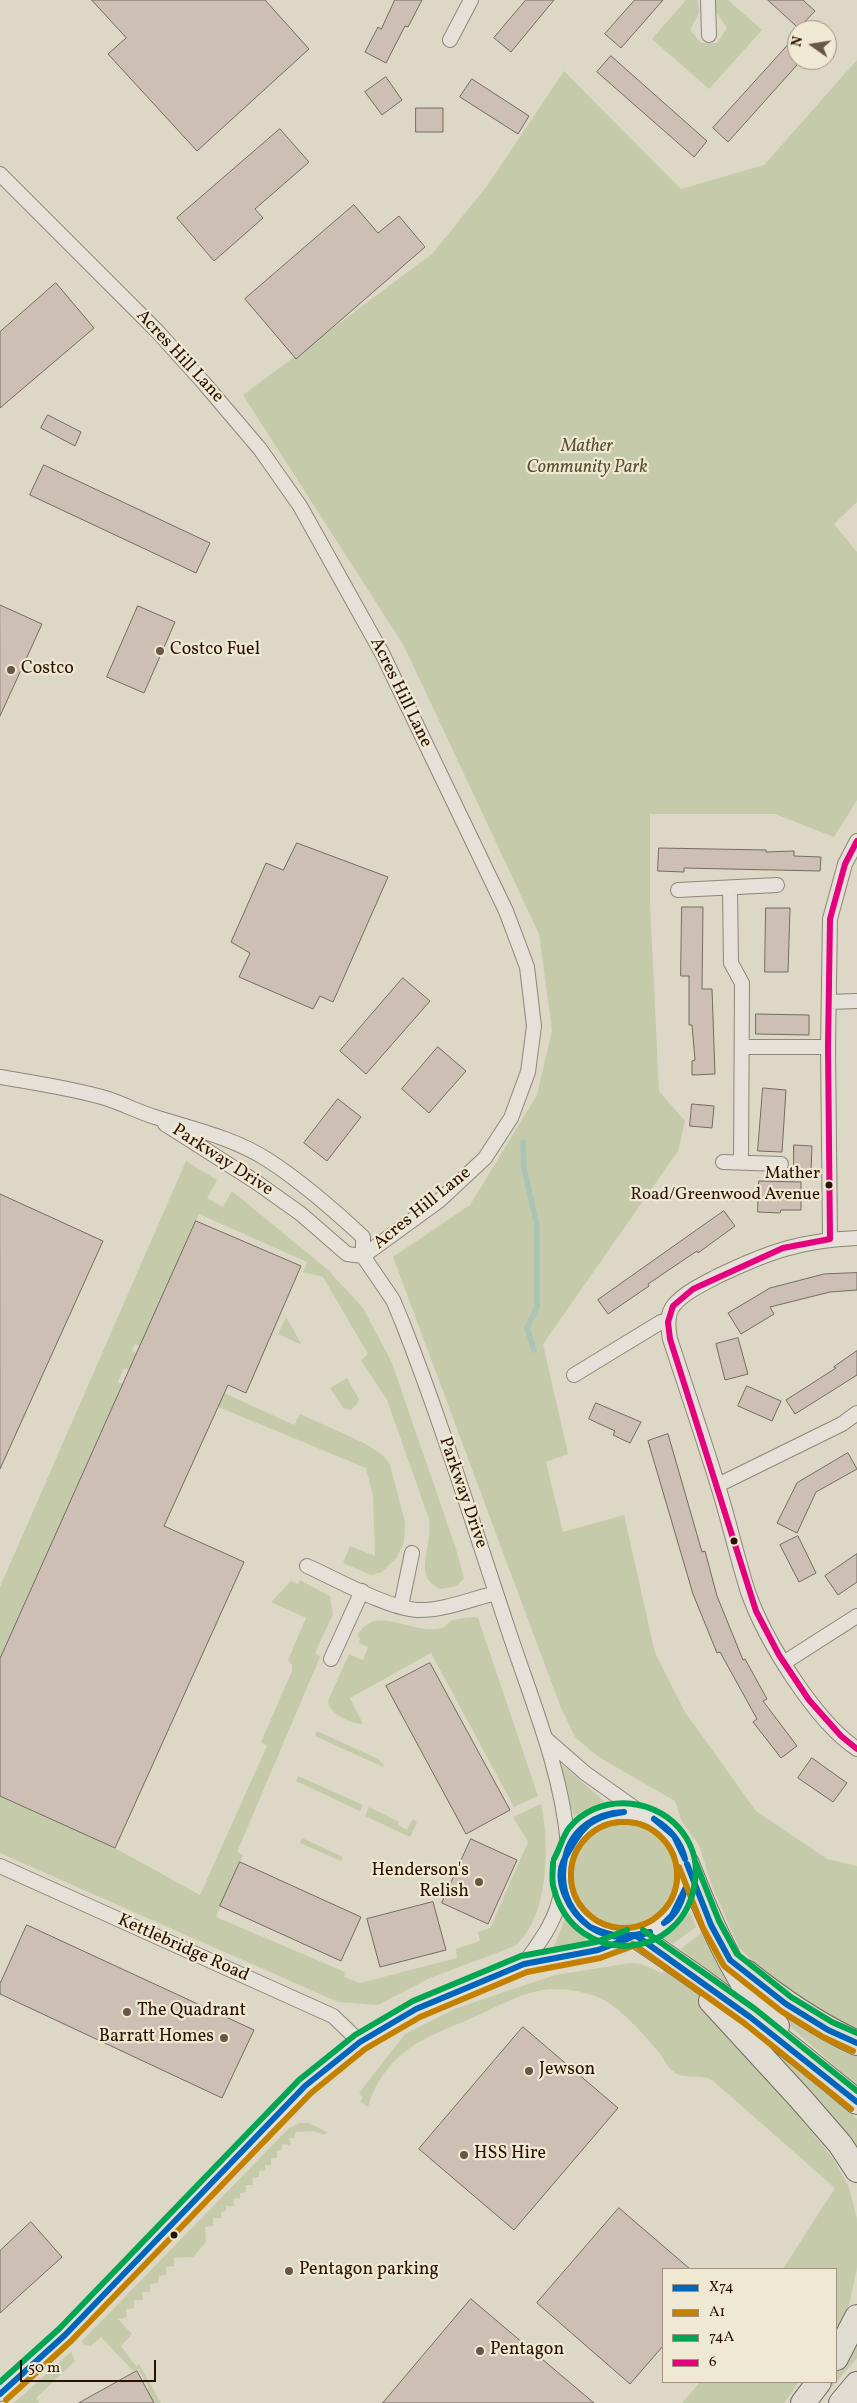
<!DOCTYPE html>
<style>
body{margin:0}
#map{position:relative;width:857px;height:2403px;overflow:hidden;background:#ddd7c5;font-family:Vollkorn,serif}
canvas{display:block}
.legend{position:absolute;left:662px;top:2268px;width:175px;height:115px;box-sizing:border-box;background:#efe8d3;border:1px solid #a0927f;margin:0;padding:6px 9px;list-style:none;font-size:15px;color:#2a1200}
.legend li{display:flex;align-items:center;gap:10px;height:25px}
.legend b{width:25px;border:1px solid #a0927f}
.north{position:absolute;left:787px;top:20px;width:50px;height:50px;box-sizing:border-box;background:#efe8d3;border:1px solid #a0927f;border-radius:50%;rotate:283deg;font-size:14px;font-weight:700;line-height:20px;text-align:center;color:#2a1200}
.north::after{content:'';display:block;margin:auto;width:18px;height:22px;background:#695745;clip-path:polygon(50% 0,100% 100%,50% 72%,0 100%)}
.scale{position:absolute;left:20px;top:2360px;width:136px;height:22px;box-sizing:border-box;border:2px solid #2a1200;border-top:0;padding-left:6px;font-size:15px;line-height:18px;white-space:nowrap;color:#2a1200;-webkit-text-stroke:4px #efe8d3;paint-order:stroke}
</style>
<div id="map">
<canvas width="857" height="2403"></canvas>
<ul class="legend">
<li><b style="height:6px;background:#0065bd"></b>X74</li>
<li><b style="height:6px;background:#c48100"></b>A1</li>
<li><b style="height:6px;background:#00a651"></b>74A</li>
<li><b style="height:6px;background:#e5007d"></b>6</li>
</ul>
<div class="north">N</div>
<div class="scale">50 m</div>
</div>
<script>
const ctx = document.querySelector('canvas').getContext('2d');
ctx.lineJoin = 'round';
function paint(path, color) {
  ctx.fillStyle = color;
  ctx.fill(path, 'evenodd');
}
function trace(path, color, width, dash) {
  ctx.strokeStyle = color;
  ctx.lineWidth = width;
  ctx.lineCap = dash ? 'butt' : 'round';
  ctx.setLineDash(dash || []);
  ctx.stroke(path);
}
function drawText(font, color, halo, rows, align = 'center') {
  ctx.font = font + ' Vollkorn,serif';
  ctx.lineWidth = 4.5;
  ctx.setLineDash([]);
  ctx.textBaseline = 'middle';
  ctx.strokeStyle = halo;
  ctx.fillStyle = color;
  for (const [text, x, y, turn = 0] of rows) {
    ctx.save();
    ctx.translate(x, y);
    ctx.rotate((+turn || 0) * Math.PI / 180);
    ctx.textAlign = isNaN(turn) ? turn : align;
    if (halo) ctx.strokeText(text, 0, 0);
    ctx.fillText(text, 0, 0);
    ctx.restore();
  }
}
paint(new Path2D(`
 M 686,0 L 698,0 L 699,13 L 690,30 L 701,43 L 717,43 L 727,28 L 716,12 L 716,0 L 728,0 L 762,30 L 709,89 L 652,39 Z
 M 857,60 L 857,502 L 834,524 L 857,552 L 857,800 L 834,837 L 775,814 L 650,814 L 650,903 L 659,1091 L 685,1121 L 678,1151 L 543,1344 L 568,1454 L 546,1462 L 563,1532 L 624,1515 L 655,1653 L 685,1712 L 756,1811 L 827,1859 L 857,1866 L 857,2031 L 790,1995 L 739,1948 L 712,1886 L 699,1845 L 682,1822 L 675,1801 L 597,1756 L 575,1737 L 561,1708 L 393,1257 L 470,1205 L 537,1095 L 552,1030 L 539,934 L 404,646 L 243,395 L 432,254 L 487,186 L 564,71 L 681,189 L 764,165 Z
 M 186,1161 L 217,1180 L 207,1198 L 223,1207 L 232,1191 L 328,1270 L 363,1308 L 392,1363 L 456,1549 L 464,1578 L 457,1586 L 440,1589 C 435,1586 428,1582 426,1575 C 422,1560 432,1538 429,1519 L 387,1400 L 361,1360 L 368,1354 L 323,1277 L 303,1272 L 307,1262 L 199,1214 L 141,1347 L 135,1344 L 132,1351 L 294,1425 L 300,1414 L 364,1443 L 383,1455 L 390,1465 L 405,1522 L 404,1542 L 397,1557 L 382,1572 L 371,1575 L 343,1563 L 350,1546 L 375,1556 L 373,1496 L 366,1468 L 124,1368 L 118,1382 L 123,1384 L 0,1659 L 0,1587 Z
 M 286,1317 L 302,1345 L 278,1334 Z
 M 347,1378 L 359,1399 L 357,1404 L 351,1410 L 343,1408 L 330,1388 Z
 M 300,1580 L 330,1596 L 333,1614 L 315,1653 L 320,1657 L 237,1852 L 243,1855 L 216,1917 L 345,1972 L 344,1977 L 360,1983 L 457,1958 L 456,1949 L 480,1941 L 478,1932 L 490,1928 L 528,1842 L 513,1817 L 541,1804 C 550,1845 549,1917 515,1946 L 430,1978 L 378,2005 L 338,2002 L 0,1853 L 0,1796 L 115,1848 L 200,1895 L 267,1746 L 261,1742 L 292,1671 L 292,1665 L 288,1660 L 306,1618 L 271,1602 L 291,1581 L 298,1584 Z
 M 474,1617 L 478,1618 L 538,1796 L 514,1807 L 431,1653 L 350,1698 L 363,1724 C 351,1724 328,1713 328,1701 L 349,1654 L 363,1660 L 368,1647 L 359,1643 L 360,1639 L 357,1636 C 376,1601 411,1636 442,1628 C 445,1627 448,1623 451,1621 C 457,1618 467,1618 474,1617 Z
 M 317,1731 L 378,1759 L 384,1765 L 383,1767 L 315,1736 Z
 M 560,1763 L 604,1801 L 574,1816 L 557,1765 Z
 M 298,1776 L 363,1805 L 360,1811 L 296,1781 Z
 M 369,1807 L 399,1822 L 398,1825 L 407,1830 L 413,1819 L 417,1822 L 410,1837 L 365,1816 Z
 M574 1875a50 50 0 1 1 100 0a50 50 0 1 1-100 0Z
 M 302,1838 L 343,1857 L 341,1861 L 300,1843 Z
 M 690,1912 L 696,1927 L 673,1944 L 662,1938 Z
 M 565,1918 L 584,1937 L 587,1944 L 552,1952 Z
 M 701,1933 L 739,2000 L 681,1949 Z
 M 630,1963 L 641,1964 L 662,1973 L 667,1963 L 686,1980 L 833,2158 L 849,2187 L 857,2219 L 857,2268 L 849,2305 L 836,2330 L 836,2269 L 783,2269 L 835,2188 L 712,2080 C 699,2073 685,2081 673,2071 C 666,2066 663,2056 657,2050 C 643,2034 618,2005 598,1997 C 582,1991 559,1987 542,1990 C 518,1994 495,2008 472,2018 C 449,2028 422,2037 402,2054 C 386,2067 373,2088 368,2107 L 360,2101 L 363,2097 L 359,2093 L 405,2034 L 457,2008 L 555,1975 Z
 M 765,2004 L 857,2052 L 857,2086 Z
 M 739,2019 L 817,2082 L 857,2119 L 857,2157 Z
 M 299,2123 L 309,2123 L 327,2132 L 324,2135 L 314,2131 L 296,2132 L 294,2138 L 289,2138 L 291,2144 L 289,2145 L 282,2144 L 282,2150 L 277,2151 L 277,2158 L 271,2158 L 271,2165 L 265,2165 L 265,2170 L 259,2171 L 259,2177 L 252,2178 L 253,2185 L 246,2185 L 246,2192 L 240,2193 L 240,2198 L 233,2199 L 234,2206 L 226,2206 L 226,2211 L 221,2212 L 221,2218 L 213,2218 L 213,2226 L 205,2227 L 206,2242 L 193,2257 L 174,2258 L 174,2266 L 166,2267 L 166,2275 L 159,2276 L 158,2283 L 150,2284 L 150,2292 L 142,2292 L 143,2300 L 134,2300 L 134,2308 L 126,2309 L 127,2317 L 118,2319 L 132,2334 L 121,2346 L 136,2366 L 139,2364 L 161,2403 L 154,2403 L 147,2389 L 149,2388 L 138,2369 L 133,2371 L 101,2337 L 91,2346 L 84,2345 L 82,2341 L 289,2128 Z
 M 857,2332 L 857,2358 L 833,2386 L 828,2387 L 824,2382 L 836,2382 L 836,2364 Z
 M 71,2352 L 75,2361 L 36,2398 L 39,2403 L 14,2403 Z
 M 700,2382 L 799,2382 L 784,2403 L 682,2403 Z`), '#c5cbaa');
trace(new Path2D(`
 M 523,1142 L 524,1169 L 537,1225 L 537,1307 L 527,1328 L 534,1350`), '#acc4b4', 5.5);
const building = new Path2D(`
 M 92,0 L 265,0 L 309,49 L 197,151 L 108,54 L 126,38 Z
 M 395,0 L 422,0 L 408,27 L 405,26 L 386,63 L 365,52 L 378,27 L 381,29 Z
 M 526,0 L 554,0 L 511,52 L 494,38 Z
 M 635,0 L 663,0 L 621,48 L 605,34 Z
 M 768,0 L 803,0 L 815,11 L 799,28 Z
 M 797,35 L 797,65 L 728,142 L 713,128 Z
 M 611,56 L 707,141 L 694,157 L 597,72 Z
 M 386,77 L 402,100 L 382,115 L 365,92 Z
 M 472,79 L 529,116 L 518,134 L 460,97 Z
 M 416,108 L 443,108 L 443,132 L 416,132 Z
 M 280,129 L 309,162 L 255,209 L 263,218 L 214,261 L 177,218 Z
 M 354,205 L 378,233 L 399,216 L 425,247 L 296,359 L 245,299 Z
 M 56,283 L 94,328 L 0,408 L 0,332 Z
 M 48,415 L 81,432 L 75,446 L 41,428 Z
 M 44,465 L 210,543 L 196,573 L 30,495 Z
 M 0,605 L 42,624 L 0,716 Z
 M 138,606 L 175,622 L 144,693 L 107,677 Z
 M 297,843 L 388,877 L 333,1002 L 320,996 L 313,1009 L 239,977 L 250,953 L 231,942 L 266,863 L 283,870 Z
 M 659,848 L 766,850 L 766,852 L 794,851 L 794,856 L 821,857 L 820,871 L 684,868 L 684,872 L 658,871 Z
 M 682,907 L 703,907 L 702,989 L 712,989 L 715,1074 L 692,1075 L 692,1061 L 695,1060 L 692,1025 L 689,1025 L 689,976 L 681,976 Z
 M 766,908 L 790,908 L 788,972 L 765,972 Z
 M 403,978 L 430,1001 L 366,1074 L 340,1051 Z
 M 756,1014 L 809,1015 L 809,1035 L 756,1034 Z
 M 438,1047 L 466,1071 L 429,1113 L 402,1089 Z
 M 763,1088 L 786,1090 L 782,1152 L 758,1151 Z
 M 338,1099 L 361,1117 L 327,1161 L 304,1143 Z
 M 692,1104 L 714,1106 L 712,1128 L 690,1126 Z
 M 794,1145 L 812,1146 L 811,1171 L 794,1170 Z
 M 759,1181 L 801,1182 L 801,1210 L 781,1210 L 780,1213 L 758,1212 Z
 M 0,1194 L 103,1241 L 0,1469 Z
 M 724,1211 L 735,1226 L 698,1253 L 697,1251 L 648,1284 L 649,1286 L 608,1314 L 598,1300 Z
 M 196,1221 L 301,1266 L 246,1393 L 228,1385 L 164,1526 L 244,1562 L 115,1848 L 0,1796 L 0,1659 Z
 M 857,1273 L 857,1290 L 830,1292 L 770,1307 L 774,1314 L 741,1334 L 728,1313 L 770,1288 L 824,1274 Z
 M 738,1338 L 748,1374 L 725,1380 L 716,1344 Z
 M 857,1351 L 857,1375 L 795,1414 L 786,1400 L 836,1368 L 834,1367 Z
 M 747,1386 L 781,1401 L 772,1421 L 738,1406 Z
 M 596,1403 L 641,1422 L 630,1443 L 613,1435 L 615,1431 L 589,1419 Z
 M 668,1434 L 702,1552 L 705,1551 L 717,1596 L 743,1660 L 745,1659 L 767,1699 L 763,1701 L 797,1746 L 781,1758 L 753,1722 L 757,1719 L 720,1652 L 717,1653 L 693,1594 L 648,1441 Z
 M 848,1453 L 857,1469 L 816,1492 L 797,1533 L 777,1523 L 797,1483 Z
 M 798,1536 L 816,1573 L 799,1582 L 780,1545 Z
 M 857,1554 L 857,1582 L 838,1595 L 825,1576 Z
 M 430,1663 L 510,1810 L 466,1834 L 386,1686 Z
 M 812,1758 L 847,1783 L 833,1802 L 798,1778 Z
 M 471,1839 L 517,1860 L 488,1924 L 442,1903 Z
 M 240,1862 L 361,1917 L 341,1961 L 220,1906 Z
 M 433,1902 L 446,1950 L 380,1967 L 367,1919 Z
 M 27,1925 L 254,2030 L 222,2098 L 0,1994 L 0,1984 Z
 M 523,2027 L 618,2108 L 514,2230 L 419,2149 Z
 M 619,2208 L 690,2269 L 663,2269 L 663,2346 L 630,2384 L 537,2303 Z
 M 31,2222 L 62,2257 L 0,2313 L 0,2251 Z
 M 471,2299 L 594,2403 L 383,2403 Z
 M 137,2371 L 154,2403 L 79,2403 Z`);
paint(building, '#cdbfb3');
trace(building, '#736c60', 1);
const minor = new Path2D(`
 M 708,0 L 709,35
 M 450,40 L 471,0
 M 0,174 L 157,331 L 203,382 L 260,449 L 300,506 L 383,655 L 506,911 L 527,967 L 534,1026 L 528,1072 L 511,1118 L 485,1158 L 440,1200 L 363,1256
 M 730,889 L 731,963 L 742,983 L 741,1162
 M 678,890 L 777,885
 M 829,1002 L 857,1001
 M 743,1047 L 828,1047
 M 0,1077 C 35,1083 70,1088 105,1098 C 122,1103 138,1112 155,1117 C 193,1129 234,1138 268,1160 C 302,1182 334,1210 363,1237 L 363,1256 L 393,1300 L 403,1324 C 442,1424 474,1527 508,1629 C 531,1699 562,1771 568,1845
 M 165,1124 L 256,1182 L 301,1214 L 347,1254 L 363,1256
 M 723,1162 L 781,1164
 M 857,1238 C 802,1240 768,1252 718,1276 C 703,1284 685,1292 674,1305 C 666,1314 668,1328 670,1339 C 686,1388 703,1437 718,1486 C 729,1521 737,1557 748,1592 C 765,1640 815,1721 857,1749
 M 830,1239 L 828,1047 L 830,919 L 845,864 L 857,841
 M 574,1375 L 661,1322 L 668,1322
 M 718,1485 L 842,1424 L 857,1413
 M 307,1566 C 336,1579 387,1608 417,1610 C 443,1611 471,1599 496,1593
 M 401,1606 L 412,1553
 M 331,1659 L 362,1591
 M 785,1662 L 857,1616
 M 545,1738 L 585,1773 L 640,1812
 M561 1875a63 63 0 1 1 126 0a63 63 0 1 1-126 0Z
 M 0,1866 L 333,2016 L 360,2042
 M 524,1964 C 542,1939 557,1920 562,1888
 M 0,2394 L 65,2335 L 269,2122 L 305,2086 L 360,2042 L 416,2009 L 524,1964 L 598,1950 L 630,1938`);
const trunk = new Path2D(`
 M 687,1864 C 704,1907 722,1950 747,1990 C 755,2003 767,2014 777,2026
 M 638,1937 C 714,1988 787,2043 857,2102
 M 746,1972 C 781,2000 816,2024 857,2043
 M 711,2001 L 800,2098 L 840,2144 L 857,2170
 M 836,2358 L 857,2317
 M 803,2403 L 819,2382
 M 841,2403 L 857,2384`);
trace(minor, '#8d867a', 16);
trace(trunk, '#736c60', 26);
trace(minor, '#e5e1d9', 14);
trace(trunk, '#e0dcd2', 24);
trace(new Path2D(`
 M 654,1819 C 669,1828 681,1841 685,1859
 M 654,1819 L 674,1836 L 685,1859
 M 565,1858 C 559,1885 567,1909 590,1927
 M 565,1858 C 552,1881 570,1913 590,1927
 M 565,1858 C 571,1829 596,1813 624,1812
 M 565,1858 C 582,1828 588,1817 624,1812
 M 687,1864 L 711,1925 L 730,1960 L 786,2004 L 828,2030 L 857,2043
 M 664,1923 L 672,1915 L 685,1889
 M 664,1923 C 676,1916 682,1902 685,1889
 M 590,1927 C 613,1937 625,1938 650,1932
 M 590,1927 C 608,1939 630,1940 650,1932
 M 638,1937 L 750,2017 L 857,2102
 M 0,2394 L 65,2335 L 305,2086 L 360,2042 L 416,2009 L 524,1964 L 598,1950 L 630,1938`), '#0065bd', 6);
trace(new Path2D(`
 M571 1875a53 53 0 1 1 106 0a53 53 0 1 1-106 0Z
 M 679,1867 L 703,1928 L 724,1966 L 781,2011 L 823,2037 L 853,2051
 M 633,1944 L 744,2023 L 851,2109
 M 6,2400 L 71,2341 L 311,2093 L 365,2049 L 420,2017 L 527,1972 L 600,1958 L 633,1946`), '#c48100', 6);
trace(new Path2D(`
 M 695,1861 L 719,1921 L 737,1954 L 791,1997 L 832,2022 L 857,2033
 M 553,1863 C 553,1871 551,1881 554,1889 C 575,1969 685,1963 695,1881 C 698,1862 692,1843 679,1828 C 651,1796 596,1794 569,1828 C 562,1837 560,1849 554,1859
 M 643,1930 L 755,2009 L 857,2091
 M 0,2382 L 59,2329 L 299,2080 L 355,2035 L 413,2001 L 521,1956 L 596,1942 L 627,1930`), '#00a651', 6);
trace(new Path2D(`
 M 857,841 L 845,864 L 830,919 L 828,1047 L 830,1239 L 783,1248 L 693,1289 L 673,1306 L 668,1322 L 670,1339 L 756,1611 L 779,1655 L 809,1700 L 841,1736 L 857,1749`), '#e5007d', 6);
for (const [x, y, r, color] of [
 [160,651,5,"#695745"],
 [11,670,5,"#695745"],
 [829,1185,4.5,"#2a1200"],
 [734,1541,4.5,"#2a1200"],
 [479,1882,5,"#695745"],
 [127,2012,5,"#695745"],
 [224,2038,5,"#695745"],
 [529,2071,5,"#695745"],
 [464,2155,5,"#695745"],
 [174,2235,4.5,"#2a1200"],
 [289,2271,5,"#695745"],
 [480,2351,5,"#695745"]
]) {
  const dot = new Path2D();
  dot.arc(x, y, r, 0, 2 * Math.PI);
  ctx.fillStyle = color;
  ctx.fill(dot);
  trace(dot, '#efe8d3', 2);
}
drawText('17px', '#2a1200', '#efe8d3', [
 ["Mather",820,1175],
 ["Road/Greenwood Avenue",820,1196]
], 'right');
drawText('18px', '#2a1200', '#efe8d3', [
 ["Acres Hill Lane",179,357,47],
 ["Acres Hill Lane",400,693,64],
 ["Parkway Drive",222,1161,33],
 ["Acres Hill Lane",423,1209,-39],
 ["Parkway Drive",462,1493,71],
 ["Kettlebridge Road",183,1949,24]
]);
drawText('italic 18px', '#5a4f33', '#efe8d3', [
 ["Mather",587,448],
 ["Community Park",587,469]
]);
drawText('18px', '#2a1200', '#efe8d3', [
 ["Costco Fuel",170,651],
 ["Costco",21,670],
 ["Henderson's",469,1872,"right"],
 ["Relish",469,1893,"right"],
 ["The Quadrant",137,2012],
 ["Barratt Homes",214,2038,"right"],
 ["Jewson",539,2071],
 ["HSS Hire",474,2155],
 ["Pentagon parking",299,2271],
 ["Pentagon",490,2351]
], 'left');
</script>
